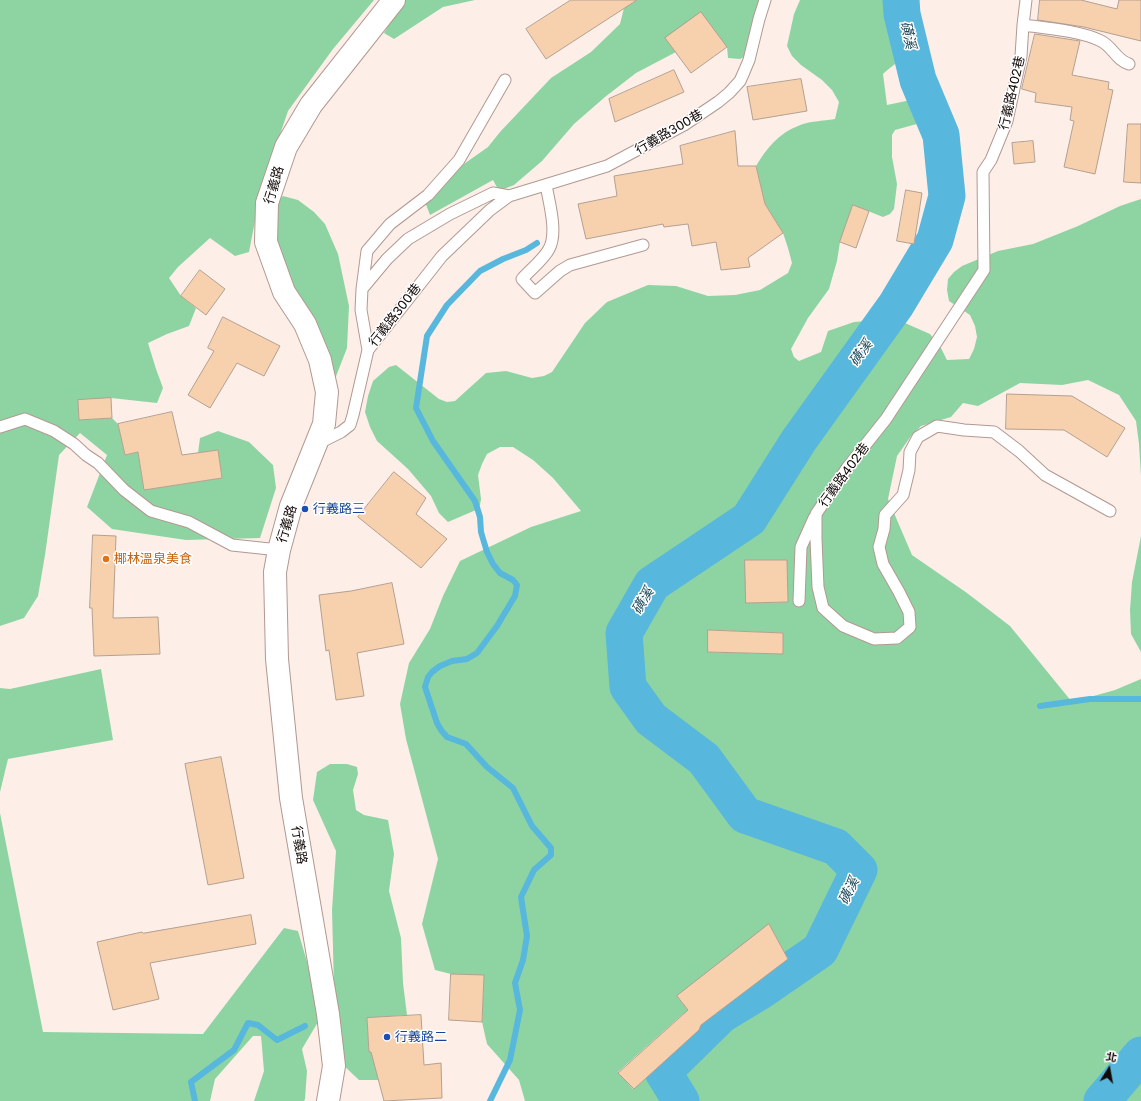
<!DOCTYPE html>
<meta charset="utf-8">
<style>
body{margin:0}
#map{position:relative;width:1141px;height:1101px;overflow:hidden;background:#fdeee8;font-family:"Golos Text","Noto Sans TC",sans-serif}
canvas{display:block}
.north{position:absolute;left:1089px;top:1049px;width:40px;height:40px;-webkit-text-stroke:3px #fff;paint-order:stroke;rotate:11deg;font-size:11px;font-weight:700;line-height:16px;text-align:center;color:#130a08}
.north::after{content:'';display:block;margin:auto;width:14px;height:18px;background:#130a08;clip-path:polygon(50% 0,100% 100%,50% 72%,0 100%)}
</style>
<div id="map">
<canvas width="1141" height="1101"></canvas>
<div class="north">北</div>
</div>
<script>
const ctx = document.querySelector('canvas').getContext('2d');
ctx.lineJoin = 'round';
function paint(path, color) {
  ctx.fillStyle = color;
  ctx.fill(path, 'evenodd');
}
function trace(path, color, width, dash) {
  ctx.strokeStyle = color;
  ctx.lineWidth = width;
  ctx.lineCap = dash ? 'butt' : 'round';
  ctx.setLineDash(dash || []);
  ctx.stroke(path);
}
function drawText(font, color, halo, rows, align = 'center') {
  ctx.font = font + ' "Golos Text","Noto Sans TC",sans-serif';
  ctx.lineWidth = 3;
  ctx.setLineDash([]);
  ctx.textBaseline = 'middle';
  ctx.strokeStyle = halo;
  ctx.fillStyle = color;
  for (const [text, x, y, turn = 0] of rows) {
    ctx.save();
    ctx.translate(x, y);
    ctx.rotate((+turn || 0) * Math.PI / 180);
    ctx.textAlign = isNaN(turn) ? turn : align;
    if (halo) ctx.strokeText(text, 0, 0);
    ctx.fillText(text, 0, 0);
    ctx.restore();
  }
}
paint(new Path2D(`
 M 0,0 L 374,0 L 333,49 L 288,111 L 261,190 L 249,252 L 235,256 L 210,238 L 178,267 L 169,278 L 181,296 L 196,308 L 189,326 L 167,334 L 148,343 L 156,369 L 163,388 L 157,403 L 111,398 L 78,400 L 79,420 L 112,418 L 118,424 L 125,455 L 138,452 L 144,490 L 222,478 L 218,450 L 198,453 L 200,438 L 218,431 L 249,442 L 273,465 L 276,488 L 260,538 L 186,540 L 112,529 L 87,507 L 107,455 L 80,433 L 59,455 L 45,555 L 38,596 L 24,618 L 0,626 Z
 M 404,0 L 475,0 L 443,7 L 394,39 L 384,33 Z
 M 636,0 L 760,0 L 744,57 L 740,59 L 728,58 L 727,47 L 676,52 L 636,73 L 605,97 L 574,124 L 542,161 L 514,185 L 499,191 L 493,180 L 430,215 L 425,202 L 454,171 L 488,147 L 500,132 L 551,78 L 591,52 L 620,24 L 624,8 Z
 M 800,0 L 909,0 C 911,15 914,42 904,55 C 899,62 889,68 883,74 L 887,105 L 925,97 L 930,100 L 936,110 L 935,119 L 895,130 L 892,135 L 892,157 L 897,184 L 894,209 L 890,214 L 883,217 L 853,205 L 840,242 L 837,261 L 829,289 L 808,318 L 791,349 L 794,357 L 799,361 L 821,352 L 828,331 L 854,322 L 880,320 L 905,323 L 930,334 L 940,346 L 947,360 L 969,359 L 974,349 L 977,337 L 975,326 L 970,315 L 949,301 L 947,290 L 948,279 L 954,272 L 962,266 L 998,251 L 1033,244 L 1078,226 L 1120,206 L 1141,199 L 1141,476 L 1139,444 L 1136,421 L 1119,395 L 1088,380 L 1062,385 L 1020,383 L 978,406 L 963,403 L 951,417 L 921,426 L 911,436 L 897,456 L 888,499 L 912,555 L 967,593 L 1010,626 L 1072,702 L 1115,690 L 1141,679 L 1141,1101 L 525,1101 L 519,1080 L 487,1044 L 482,1022 L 484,976 L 451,974 L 435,970 L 422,924 L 438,859 L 406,739 L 400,704 L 409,663 L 430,629 L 443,596 L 460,561 L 531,527 L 581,511 L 553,478 L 533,460 L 513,447 L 500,447 L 487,454 L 482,464 L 478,475 L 481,499 L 480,505 L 476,510 L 448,522 L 439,513 L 431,496 L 408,469 L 377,441 L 370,427 L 365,412 L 368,396 L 373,381 L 389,367 L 396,365 L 439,399 L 447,402 L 455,401 L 486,373 L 506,371 L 532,378 L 544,376 L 552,372 L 585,323 L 607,302 L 648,285 L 676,286 L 708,296 L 735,295 L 760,290 L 788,273 L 792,263 L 788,248 L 783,233 L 765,204 L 756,166 C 766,149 779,133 798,126 C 809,121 823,121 835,119 L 839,102 L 832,90 L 822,80 L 801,65 L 792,56 L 787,46 L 794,14 ZM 745,560 L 786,560 L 788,602 L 747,603 ZM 709,630 L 783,633 L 783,654 L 708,652 ZM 769,925 L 788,959 L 700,1025 L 677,996 ZM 683,1014 L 700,1025 L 698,1031 L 633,1089 L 618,1072 Z
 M 283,196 L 298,200 L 314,212 L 325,224 L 338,254 L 349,306 L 347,348 L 335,379 L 277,265 L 277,201 Z
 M 1141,492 L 1141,652 L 1131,634 L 1130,610 L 1132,582 L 1141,536 Z
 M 101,669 L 113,740 L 8,759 L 0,792 L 0,688 L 10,689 Z
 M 330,764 L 347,764 L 357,767 L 358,774 L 353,790 L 356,810 L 364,815 L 388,820 L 394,854 L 389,891 L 401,938 L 403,983 L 407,1015 L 367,1018 L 369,1051 L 383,1051 L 379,1080 L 359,1080 L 341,1063 L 334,987 L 332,910 L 336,851 L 313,800 L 317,772 Z
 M 0,813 L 43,1032 L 203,1034 L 284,928 L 298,931 L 317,996 L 318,1022 L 302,1049 L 307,1071 L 305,1099 L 304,1101 L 254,1101 L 264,1071 L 261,1036 L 253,1036 L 215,1079 L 210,1101 L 0,1101 Z`), '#8ed4a3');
trace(new Path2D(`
 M 1040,706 L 1090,699 L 1141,699
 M 195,1101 L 191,1082 L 234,1050 L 248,1023 L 258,1025 L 277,1040 L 305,1026
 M 490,1101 L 510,1060 L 520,1010 L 515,983 L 523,960 L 527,936 L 521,897 L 534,870 L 551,855 L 551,848 L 532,826 L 513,788 L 487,767 L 466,744 L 447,737 L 441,730 L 437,723 L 425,687 L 428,677 L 432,672 L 440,666 L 452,661 L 467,659 L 477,653 L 497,626 L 515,596 L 517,585 L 513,580 L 500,573 L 493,564 L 487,552 L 481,532 L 480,517 L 475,501 L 433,441 L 416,408 L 427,336 L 447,305 L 480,271 L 503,259 L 526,250 L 537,243`), '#57b7dc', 6);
trace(new Path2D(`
 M 681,1101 L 663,1072 L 721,1015 L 759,992 L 820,950 L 859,870 L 836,847 L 745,815 L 704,759 L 651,719 L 628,687 L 624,633 L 652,584 L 749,519 L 799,440 L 896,305 L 935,240 L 947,196 L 941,135 L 918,80 L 902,14 L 901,0
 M 1102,1101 L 1141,1055`), '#57b7dc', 37);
const building = new Path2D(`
 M 571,0 L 637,0 L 546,59 L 526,29 Z
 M 1040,0 L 1081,0 L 1117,9 L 1119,0 L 1141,0 L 1141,41 L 1084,27 L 1038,20 Z
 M 701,12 L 727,47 L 691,73 L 665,38 Z
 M 1035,34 L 1080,41 L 1072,75 L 1109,82 L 1108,89 L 1113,90 L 1095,174 L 1064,167 L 1074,121 L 1070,120 L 1072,107 L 1035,102 L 1036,93 L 1022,89 Z
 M 674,70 L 684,92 L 615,122 L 609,99 Z
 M 801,79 L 807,111 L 753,120 L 747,87 Z
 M 1128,124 L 1141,124 L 1141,183 L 1124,182 Z
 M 735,131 L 738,166 L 756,166 L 765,204 L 783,233 L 748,258 L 750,267 L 721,270 L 716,242 L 692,246 L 688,224 L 664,227 L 663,224 L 586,239 L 578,204 L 617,196 L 614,176 L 683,164 L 680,146 Z
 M 1033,141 L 1035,162 L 1014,164 L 1012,143 Z
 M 906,190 L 922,193 L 914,244 L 897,241 Z
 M 853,205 L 869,211 L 856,248 L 840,242 Z
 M 200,270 L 225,289 L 206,315 L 181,296 Z
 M 223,317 L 280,346 L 264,376 L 237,363 L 210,408 L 188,395 L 214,351 L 208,348 Z
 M 1007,394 L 1072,396 L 1125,428 L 1107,457 L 1064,430 L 1006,429 Z
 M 111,398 L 112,418 L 79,420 L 78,400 Z
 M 172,412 L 182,455 L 218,450 L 222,478 L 144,490 L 138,452 L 125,455 L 118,424 Z
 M 394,472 L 426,498 L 416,514 L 447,539 L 421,568 L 358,517 Z
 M 93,535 L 116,536 L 113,618 L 158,617 L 160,654 L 94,656 L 92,608 L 90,608 Z
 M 745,560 L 787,560 L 788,602 L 746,603 Z
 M 392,583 L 404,644 L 357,653 L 364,696 L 336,700 L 329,650 L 326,651 L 319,595 L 351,591 Z
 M 708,630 L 783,633 L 783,654 L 708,652 Z
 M 221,757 L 244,878 L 208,885 L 185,764 Z
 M 251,915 L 256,944 L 150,963 L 159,999 L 113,1010 L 97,942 L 142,932 L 143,933 Z
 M 769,924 L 788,959 L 701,1025 L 699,1030 L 634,1089 L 618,1073 L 688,1010 L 677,996 Z
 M 451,974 L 484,975 L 482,1022 L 449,1020 Z
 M 421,1015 L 424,1065 L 441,1063 L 442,1098 L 384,1101 L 371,1052 L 369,1052 L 367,1018 Z`);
paint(building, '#f7d0ae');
trace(building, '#b3a090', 1);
const service = new Path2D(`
 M 1026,0 L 1023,25 L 1021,56 L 1007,121 L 991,160 L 983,172 L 984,270 L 886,419 L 847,468 L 816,514 L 816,539 L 818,587 L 823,608 L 843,626 L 874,639 L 897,638 L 910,627 L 909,612 L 899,592 L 883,564 L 879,547 L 884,529 L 885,515 L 903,495 L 909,470 L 910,452 L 918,437 L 937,426 L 964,430 L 994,432 L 1019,451 L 1045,475 L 1110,511
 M 1023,25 C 1046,28 1081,31 1101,41 C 1113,47 1116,60 1129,64
 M 546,185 C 549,202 558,233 549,249 C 544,259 530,270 522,279 L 535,293 L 560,271 L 570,265 L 643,245
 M 362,289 L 387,259 L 408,239 L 450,214 L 493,193 L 509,196
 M 368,350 L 442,256 L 490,210 L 509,196 L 607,166 L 684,125 L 718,102 L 729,93 L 740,81 L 744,72 L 749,60 L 759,19 L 765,0
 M 0,427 L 25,419 L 54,431 L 74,444 L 86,455 L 98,463 L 124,490 L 151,511 L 189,522 L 232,545 L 279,550
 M 317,444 L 341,432 L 350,425 L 353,415 L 368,350 L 361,310 L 362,289 L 367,251 L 390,224 L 428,195 L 459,160 L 505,80
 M 799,601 L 801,547 L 814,518`);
const tertiary = new Path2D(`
 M 328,1101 L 334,1066 L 328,1014 L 291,798 L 277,659 L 275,572 L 279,550 L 291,506 L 324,424 L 327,392 L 320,360 L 305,324 L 284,292 L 266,242 L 267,203 L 286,147 L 311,105 L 394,0`);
trace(service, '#b29991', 13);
trace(tertiary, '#b29991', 24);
trace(service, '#fff', 11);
trace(tertiary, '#fff', 22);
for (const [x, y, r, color] of [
 [305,509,4,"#1a4fb4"],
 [106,559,4,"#e8710a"],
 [387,1037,4,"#1a4fb4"]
]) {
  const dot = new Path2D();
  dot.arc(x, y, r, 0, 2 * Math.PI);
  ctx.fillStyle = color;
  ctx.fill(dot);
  trace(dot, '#fff', 1.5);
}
drawText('13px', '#130a08', '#fff', [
 ["行義路402巷",1012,93,-77],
 ["行義路300巷",669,132,-30],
 ["行義路",274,185,-74],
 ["行義路300巷",395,315,-52],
 ["行義路402巷",844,475,-54],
 ["行義路",287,524,-73],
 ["行義路",299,845,81]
]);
drawText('13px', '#164399', '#fff', [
 ["行義路三",313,509],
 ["行義路二",395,1037]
], 'left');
drawText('13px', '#c56008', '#fff', [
 ["椰林溫泉美食",114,559]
], 'left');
drawText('italic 14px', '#204a5a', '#fff', [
 ["磺溪",908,35,78],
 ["磺溪",861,353,-54],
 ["磺溪",643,601,-59],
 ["磺溪",849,891,-64]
]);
</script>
